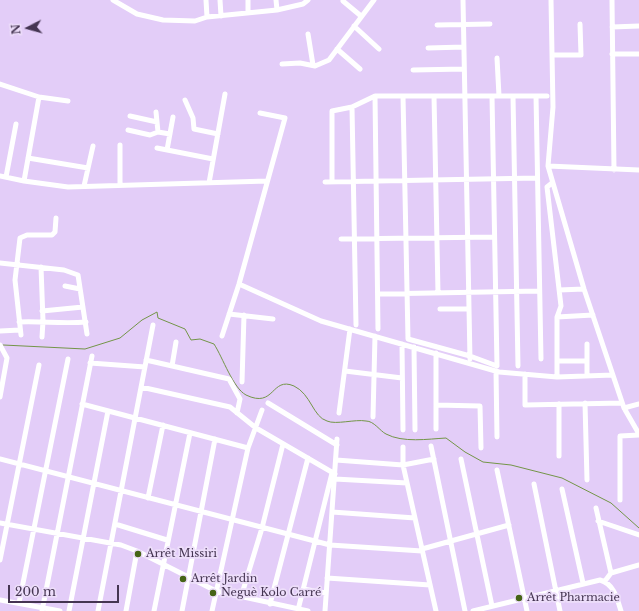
<!DOCTYPE html>
<meta charset="utf-8">
<style>
body{margin:0}
#map{position:relative;width:639px;height:611px;overflow:hidden;background:#e3cdf8;font-family:"Libre Baskerville",serif}
canvas{display:block}
.north{position:absolute;left:8px;top:8px;width:40px;height:40px;-webkit-text-stroke:3px #eddefa;paint-order:stroke;rotate:264deg;font-size:11px;font-weight:700;line-height:16px;text-align:center;color:#453552}
.north::after{content:'';display:block;margin:auto;width:14px;height:18px;background:#453552;clip-path:polygon(50% 0,100% 100%,50% 72%,0 100%)}
.scale{position:absolute;left:8px;top:585px;width:111px;height:18px;box-sizing:border-box;border:2px solid #453552;border-top:0;padding-left:5px;font-size:12px;line-height:14px;white-space:nowrap;color:#453552;-webkit-text-stroke:3px #eddefa;paint-order:stroke}
</style>
<div id="map">
<canvas width="639" height="611"></canvas>
<div class="north">N</div>
<div class="scale">200 m</div>
</div>
<script>
const ctx = document.querySelector('canvas').getContext('2d');
ctx.lineJoin = 'round';
function trace(path, color, width, dash) {
  ctx.strokeStyle = color;
  ctx.lineWidth = width;
  ctx.lineCap = dash ? 'butt' : 'round';
  ctx.setLineDash(dash || []);
  ctx.stroke(path);
}
function drawText(font, color, halo, rows, align = 'center') {
  ctx.font = font + ' "Libre Baskerville",serif';
  ctx.lineWidth = 3.5;
  ctx.setLineDash([]);
  ctx.textBaseline = 'middle';
  ctx.strokeStyle = halo;
  ctx.fillStyle = color;
  for (const [text, x, y, turn = 0] of rows) {
    ctx.save();
    ctx.translate(x, y);
    ctx.rotate((+turn || 0) * Math.PI / 180);
    ctx.textAlign = isNaN(turn) ? turn : align;
    if (halo) ctx.strokeText(text, 0, 0);
    ctx.fillText(text, 0, 0);
    ctx.restore();
  }
}
trace(new Path2D(`
 M 3,345 L 85,349 L 120,338 L 142,320 L 157,312 L 158,318 L 185,329 L 191,340 L 200,339 L 214,344 C 223,358 233,388 246,395 C 275,409 271,376 294,386 C 311,394 313,417 327,421 C 336,425 355,419 366,421 C 374,421 380,431 386,434 C 403,443 428,439 446,438 L 465,452 L 483,462 L 511,465 L 562,478 L 611,503 L 639,528`), '#739547', 1);
trace(new Path2D(`
 M 113,0 L 137,14 L 163,20 L 195,21 L 207,17 L 277,10 L 303,4 L 308,0
 M 206,0 L 207,17
 M 220,0 L 221,16
 M 248,0 L 248,13
 M 276,0 L 277,10
 M 463,0 L 470,359
 M 551,0 L 553,107 L 548,166 L 584,289 L 624,408 L 639,434
 M 612,0 L 614,170
 M 343,1 L 361,16
 M 437,25 L 490,24
 M 354,26 L 379,49
 M 612,27 L 639,26
 M 308,34 L 313,65
 M 428,48 L 464,47
 M 337,49 L 360,69
 M 612,54 L 639,54
 M 552,55 L 581,55 L 580,24
 M 497,58 L 499,96
 M 282,64 L 300,63 L 315,66 L 329,60 L 374,0
 M 413,70 L 464,69
 M 0,84 L 39,97 L 68,101
 M 375,96 L 378,329
 M 403,96 L 408,339 L 470,356 L 497,366 L 492,96
 M 434,96 L 438,293
 M 513,96 L 518,366
 M 536,96 L 541,359
 M 185,100 L 193,118 L 194,129 L 218,134
 M 352,107 L 356,325
 M 156,112 L 158,132
 M 130,116 L 157,122
 M 128,130 L 150,135 L 158,132 L 170,134
 M 157,148 L 213,159
 M 167,150 L 173,117
 M 28,158 L 88,168
 M 548,166 L 639,170
 M 0,176 L 24,181 L 68,187 L 267,181
 M 6,177 L 16,124
 M 24,181 L 39,97
 M 325,182 L 537,178
 M 332,182 L 332,111 L 352,107 L 375,96 L 547,96
 M 209,183 L 225,94
 M 552,183 L 547,187 L 561,306 L 557,317 L 557,377
 M 120,185 L 120,145
 M 84,186 L 93,146
 M 341,239 L 494,237
 M 0,263 L 64,270 L 78,275 L 87,334
 M 41,267 L 43,321 L 42,337
 M 239,284 L 321,321 L 499,372 L 557,377 L 613,375
 M 65,286 L 80,289
 M 559,290 L 584,289
 M 378,294 L 539,291
 M 440,309 L 469,309
 M 42,311 L 83,307
 M 229,314 L 273,319
 M 557,317 L 593,315
 M 19,322 C 42,321 63,324 86,322
 M 0,331 L 20,330
 M 21,335 L 15,280 L 20,238 L 27,235 L 52,235 L 55,232 L 56,218
 M 222,336 L 239,284 L 285,118 L 260,113
 M 402,344 L 403,430
 M 587,344 L 587,376
 M 0,345 L 7,358 L 0,397
 M 414,347 L 415,430
 M 436,353 L 436,429
 M 146,360 L 229,379 L 240,399 L 237,413
 M 557,361 L 587,361
 M 90,363 L 145,367
 M 172,366 L 176,342
 M 345,371 L 402,378
 M 496,371 L 497,437
 M 525,374 L 525,405 L 622,403
 M 242,382 L 244,315
 M 141,387 L 230,407 L 256,428 L 335,474
 M 268,403 L 337,445
 M 585,403 L 587,480
 M 82,404 L 248,448
 M 559,404 L 559,456
 M 436,405 L 480,406 L 481,448
 M 624,408 L 639,404
 M 339,413 L 350,329
 M 373,417 L 375,336
 M 431,446 L 465,611
 M 403,447 L 403,465 L 436,611
 M 0,459 L 330,545 L 422,551
 M 461,459 L 492,606
 M 336,460 L 403,465 L 434,459
 M 497,470 L 527,611
 M 335,479 L 407,483
 M 534,484 L 560,611
 M 562,489 L 583,583
 M 148,498 L 163,425
 M 620,500 L 620,436 L 639,435
 M 596,508 L 611,573
 M 332,512 L 415,518
 M 598,521 L 639,535
 M 0,523 L 121,545 L 137,551 L 216,591 L 308,611
 M 115,524 L 167,540
 M 422,549 L 509,525
 M 0,560 L 39,365
 M 327,578 L 430,585
 M 605,581 L 611,573 L 639,565
 M 303,589 L 326,593
 M 241,597 L 262,528 L 283,444
 M 0,600 L 60,611
 M 19,603 L 68,359
 M 270,604 L 308,458
 M 298,610 L 332,473
 M 42,611 L 92,356
 M 69,611 L 108,411
 M 98,611 L 153,325
 M 126,611 L 137,551
 M 154,611 L 190,433
 M 182,611 L 215,439
 M 212,611 L 248,448 L 262,410
 M 325,611 L 337,439
 M 473,611 L 600,580 C 614,584 617,598 621,611`), '#fff', 5);
for (const [x, y, r, color] of [
 [138,554,4,"#466417"],
 [183,579,4,"#466417"],
 [213,593,4,"#466417"],
 [519,598,4,"#466417"]
]) {
  const dot = new Path2D();
  dot.arc(x, y, r, 0, 2 * Math.PI);
  ctx.fillStyle = color;
  ctx.fill(dot);
  trace(dot, '#eddefa', 1.5);
}
drawText('11px', '#453552', '#eddefa', [
 ["Arrêt Missiri",146,554],
 ["Arrêt Jardin",191,579],
 ["Neguè Kolo Carré",221,593],
 ["Arrêt Pharmacie",527,598]
], 'left');
</script>
